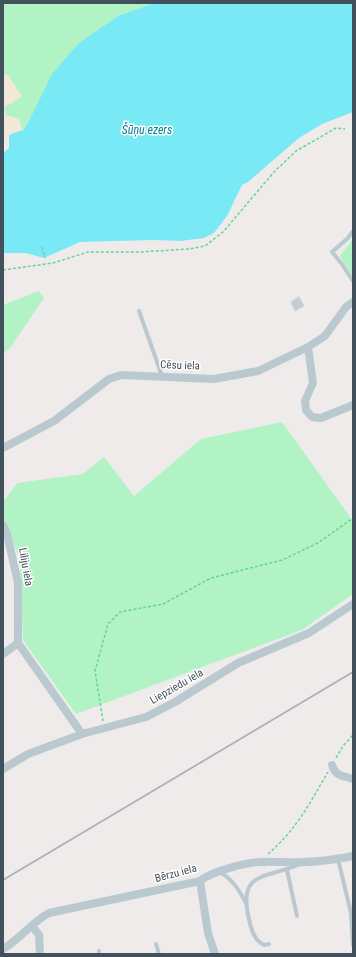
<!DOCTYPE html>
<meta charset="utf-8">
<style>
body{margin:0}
#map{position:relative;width:356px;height:957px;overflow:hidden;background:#efebeb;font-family:"Roboto Condensed",sans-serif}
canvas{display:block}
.frame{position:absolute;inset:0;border:4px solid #42515b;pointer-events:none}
</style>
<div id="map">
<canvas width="356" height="957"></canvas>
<div class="frame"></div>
</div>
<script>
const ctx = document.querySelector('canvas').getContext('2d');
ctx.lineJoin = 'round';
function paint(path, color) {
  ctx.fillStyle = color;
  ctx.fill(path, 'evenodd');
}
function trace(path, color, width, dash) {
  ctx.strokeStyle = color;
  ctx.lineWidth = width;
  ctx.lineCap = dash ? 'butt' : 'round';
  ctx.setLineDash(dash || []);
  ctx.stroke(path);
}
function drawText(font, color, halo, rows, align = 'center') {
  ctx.font = font + ' "Roboto Condensed",sans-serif';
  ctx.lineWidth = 3;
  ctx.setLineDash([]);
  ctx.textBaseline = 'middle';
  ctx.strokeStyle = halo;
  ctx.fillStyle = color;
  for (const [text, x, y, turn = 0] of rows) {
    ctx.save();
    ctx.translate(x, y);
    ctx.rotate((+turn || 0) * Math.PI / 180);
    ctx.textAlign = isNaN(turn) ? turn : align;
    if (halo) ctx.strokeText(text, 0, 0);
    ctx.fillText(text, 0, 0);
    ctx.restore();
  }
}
paint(new Path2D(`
 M 3,3 L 166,3 L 30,119 L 22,130 L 19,119 L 5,115 L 4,108 C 6,105 14,100 18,99 L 20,94 L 8,75 L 3,75 Z
 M 353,239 L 353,277 L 340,256 Z
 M 39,291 L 44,298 L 10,348 L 3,353 L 3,305 Z
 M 282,422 L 353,521 L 353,594 L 302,630 L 76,714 L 23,640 L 20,560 L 3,517 L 3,502 L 17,483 L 83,474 L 104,457 L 134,496 L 201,439 Z`), '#b2f3c5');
paint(new Path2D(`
 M 3,75 L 8,75 L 18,92 L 22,94 L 21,97 L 15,100 L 14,102 C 10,104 7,104 4,108 L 6,113 L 5,115 L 19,119 L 22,130 L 11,134 L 5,141 L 3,141 Z`), '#f3e8d8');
paint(new Path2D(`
 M 155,3 L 353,3 L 353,112 L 322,124 L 299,138 L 248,182 L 242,185 L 227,216 L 214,233 L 204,238 L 180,241 L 153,240 L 80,242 L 44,258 L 26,253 L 3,253 L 3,153 L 9,148 L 9,136 L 11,134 L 23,130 L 30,119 L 52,74 L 78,44 L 118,16 Z`), '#7ae9f6');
const building = new Path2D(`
 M 299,297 L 304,306 L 295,311 L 291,302 Z`);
paint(building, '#c7ccd1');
trace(building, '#ced2d8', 1);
trace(new Path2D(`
 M 42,247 L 45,258
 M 3,270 L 53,263 L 88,252 L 139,252 L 189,249 L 205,246 L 223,232 L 274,172 L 296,151 L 336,128 L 345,129
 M 103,721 L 95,671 L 108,624 L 120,612 L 163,604 L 211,578 L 282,560 L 318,543 L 353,518
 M 336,758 L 343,746 L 353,735
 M 268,854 C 297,829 309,804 328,772`), '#66d593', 1.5, [3, 2]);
trace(new Path2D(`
 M 353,231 L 348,238 L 332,252 L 342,264 L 353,281
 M 139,311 L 162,376
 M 338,859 L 351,913 L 353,945
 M 287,870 L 297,916
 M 220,872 C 233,880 239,890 246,903
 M 156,944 L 159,954
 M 269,944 L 264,945 C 254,940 251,929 249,919 C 237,870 267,879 300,864
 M 99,951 L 99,954`), '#bac8d0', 4);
trace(new Path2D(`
 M 308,347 L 313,383 L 305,401 L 306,410 L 312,417 L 321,418 L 353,405
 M 3,448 L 54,421 L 109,379 L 121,375 L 214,379 L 258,371 L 308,347 L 325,336 L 346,307 L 353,302
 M 3,525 L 7,534 L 18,583 L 18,643 L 3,654
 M 18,643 L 82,734
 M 332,765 C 336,777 342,775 353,779
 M 3,769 L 28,754 L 82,734 L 146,717 L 175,702 L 238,663 L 309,633 L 353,604
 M 200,881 L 208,933 L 215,954
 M 32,926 L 39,935 L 40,954
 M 3,949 C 20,939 32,922 49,913 L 200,881 C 210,872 247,862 261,862 C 275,861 290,863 304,862 C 321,862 337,859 353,856`), '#bac8d0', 8);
trace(new Path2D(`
 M 3,880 L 353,672`), '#adb2b7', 2);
drawText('11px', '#42515b', '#fff', [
 ["Cēsu iela",180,366,2],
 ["Liliju iela",25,567,80],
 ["Liepziedu iela",177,687,-30],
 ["Bērzu iela",176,874,-15]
]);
drawText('italic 12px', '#038090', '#fff', [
 ["Šūņu ezers",147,131]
]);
</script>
